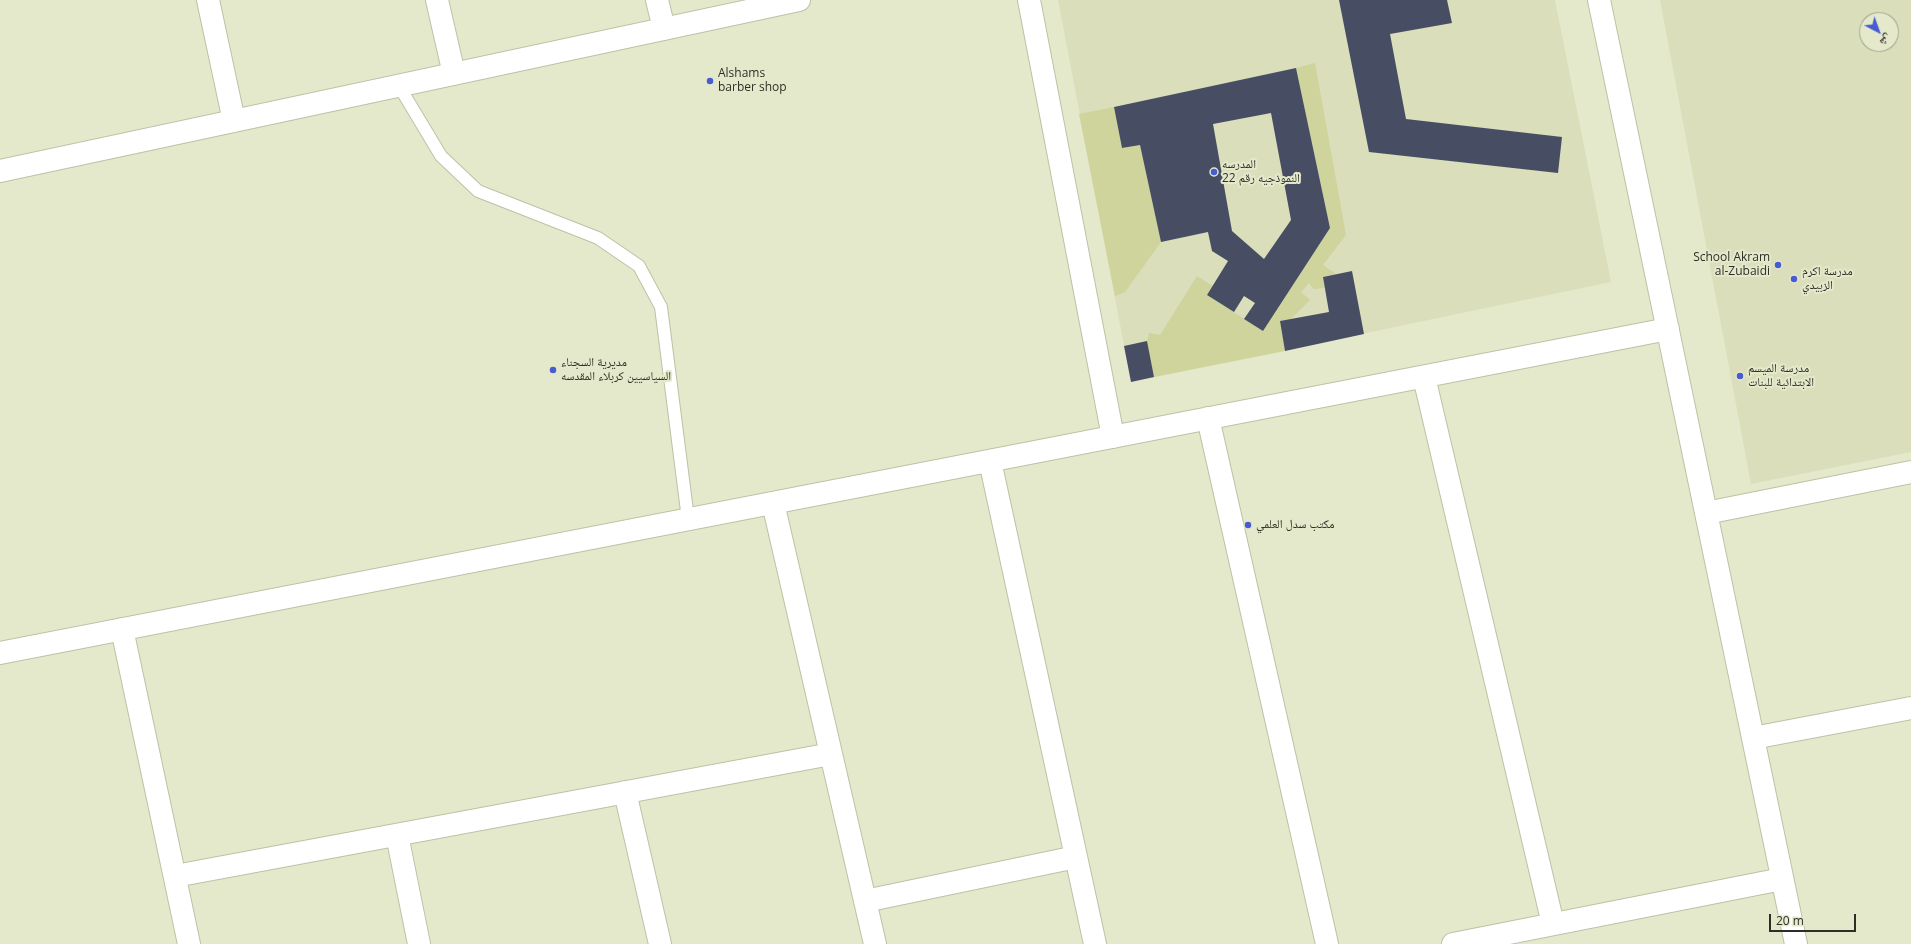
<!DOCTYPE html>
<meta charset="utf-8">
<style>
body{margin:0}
#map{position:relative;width:1911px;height:944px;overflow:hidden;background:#e5e9cc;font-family:"Open Sans","Noto Naskh Arabic",sans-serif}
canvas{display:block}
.north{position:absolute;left:1859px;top:12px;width:40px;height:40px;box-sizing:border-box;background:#e5e9cc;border:1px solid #9c9f89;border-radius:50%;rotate:139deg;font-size:11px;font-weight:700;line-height:16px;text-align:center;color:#2e2f24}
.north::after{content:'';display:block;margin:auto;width:14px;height:18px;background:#465cd0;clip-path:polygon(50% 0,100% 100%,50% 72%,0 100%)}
.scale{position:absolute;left:1769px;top:914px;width:87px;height:18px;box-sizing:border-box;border:2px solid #2e2f24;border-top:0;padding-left:5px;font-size:12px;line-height:14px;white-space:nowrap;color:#2e2f24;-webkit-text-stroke:3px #e5e9cc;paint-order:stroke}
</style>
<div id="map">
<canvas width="1911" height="944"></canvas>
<div class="north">ش</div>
<div class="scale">20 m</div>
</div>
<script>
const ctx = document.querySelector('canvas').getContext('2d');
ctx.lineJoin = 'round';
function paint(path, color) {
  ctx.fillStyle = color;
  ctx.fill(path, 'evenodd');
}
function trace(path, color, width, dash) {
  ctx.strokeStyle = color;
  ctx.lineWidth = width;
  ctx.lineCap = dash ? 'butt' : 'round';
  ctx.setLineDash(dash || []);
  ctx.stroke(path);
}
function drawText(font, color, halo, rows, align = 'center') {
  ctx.font = font + ' "Open Sans","Noto Naskh Arabic",sans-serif';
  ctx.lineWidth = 4;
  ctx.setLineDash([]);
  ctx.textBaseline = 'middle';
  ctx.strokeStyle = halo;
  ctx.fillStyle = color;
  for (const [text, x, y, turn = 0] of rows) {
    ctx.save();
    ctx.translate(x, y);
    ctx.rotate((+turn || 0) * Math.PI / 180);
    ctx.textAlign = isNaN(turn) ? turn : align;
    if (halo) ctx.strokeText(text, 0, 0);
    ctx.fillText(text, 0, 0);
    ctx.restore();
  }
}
paint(new Path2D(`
 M 1058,0 L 1555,0 L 1611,282 L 1131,382 Z
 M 1660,0 L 1911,0 L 1911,452 L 1751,484 ZM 1867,20 L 1891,20 L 1891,44 L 1867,44 Z`), '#dadeba');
paint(new Path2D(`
 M 1315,63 L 1346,235 L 1323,265 L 1336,274 L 1323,277 L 1325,288 L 1314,289 L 1309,283 L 1301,292 L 1310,300 L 1291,319 L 1280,321 L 1285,351 L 1154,377 L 1147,341 L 1149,333 L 1160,335 L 1197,276 L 1213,286 L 1207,295 L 1263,331 L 1330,228 L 1296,68 Z
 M 1114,107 L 1122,148 L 1140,145 L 1161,242 L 1125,292 L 1115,296 L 1079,114 Z`), '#ced49c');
paint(new Path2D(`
 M 1339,0 L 1447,0 L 1452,23 L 1390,34 L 1406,119 L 1562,137 L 1558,173 L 1369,152 Z
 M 1296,68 L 1330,228 L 1263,331 L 1244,319 L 1255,303 L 1244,296 L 1234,312 L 1207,295 L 1228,261 L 1212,251 L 1208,232 L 1161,242 L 1140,145 L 1122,148 L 1114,107 ZM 1271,113 L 1291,220 L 1264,259 L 1232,231 L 1213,124 Z
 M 1352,271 L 1364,334 L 1285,351 L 1280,321 L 1329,312 L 1323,277 Z
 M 1147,341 L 1154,377 L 1131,382 L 1124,346 Z`), '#474e64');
const service = new Path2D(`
 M 399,86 L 441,156 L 478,191 L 598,238 L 639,266 L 661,307 L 688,519`);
const minor = new Path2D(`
 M 208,0 L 234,121
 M 437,0 L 454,74
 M 657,0 L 664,29
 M 1029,0 L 1113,437
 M 1599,0 L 1796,944
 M 0,171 L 799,0
 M 1424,377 L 1553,924
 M 1208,418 L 1327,944
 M 990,461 L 1095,944
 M 773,503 L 875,944
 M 1706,513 L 1911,472
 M 122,629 L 189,944
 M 0,653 L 1668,329
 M 1753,738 L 1911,708
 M 625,792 L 660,944
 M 397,835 L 419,944
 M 175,876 L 831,754
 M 865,901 L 1076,857
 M 1453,944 L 1782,879`);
trace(service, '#bec1a6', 14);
trace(minor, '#bec1a6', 24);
trace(service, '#fff', 12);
trace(minor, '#fff', 22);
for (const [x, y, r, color] of [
 [710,81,4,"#465cd0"],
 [1214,172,4,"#465cd0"],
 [1778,265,4,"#465cd0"],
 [1794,279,4,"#465cd0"],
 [553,370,4,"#465cd0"],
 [1740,376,4,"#465cd0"],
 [1248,525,4,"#465cd0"]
]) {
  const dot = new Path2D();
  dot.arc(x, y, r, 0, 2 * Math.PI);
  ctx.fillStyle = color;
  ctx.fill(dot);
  trace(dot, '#e5e9cc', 1.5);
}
drawText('12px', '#2e2f24', '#e5e9cc', [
 ["Alshams",718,74],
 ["barber shop",718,88],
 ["المدرسه",1222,165],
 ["النموذجيه رقم 22",1222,179],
 ["School Akram",1770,258,"right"],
 ["al-Zubaidi",1770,272,"right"],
 ["مدرسة اكرم",1802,272],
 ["الزبيدي",1802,286],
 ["مديرية السجناء",561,363],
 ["السياسيين كربلاء المقدسه",561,377],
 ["مدرسة الميسم",1748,369],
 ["الابتدائية للبنات",1748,383],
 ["مكتب سدل العلمي",1256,525]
], 'left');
</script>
